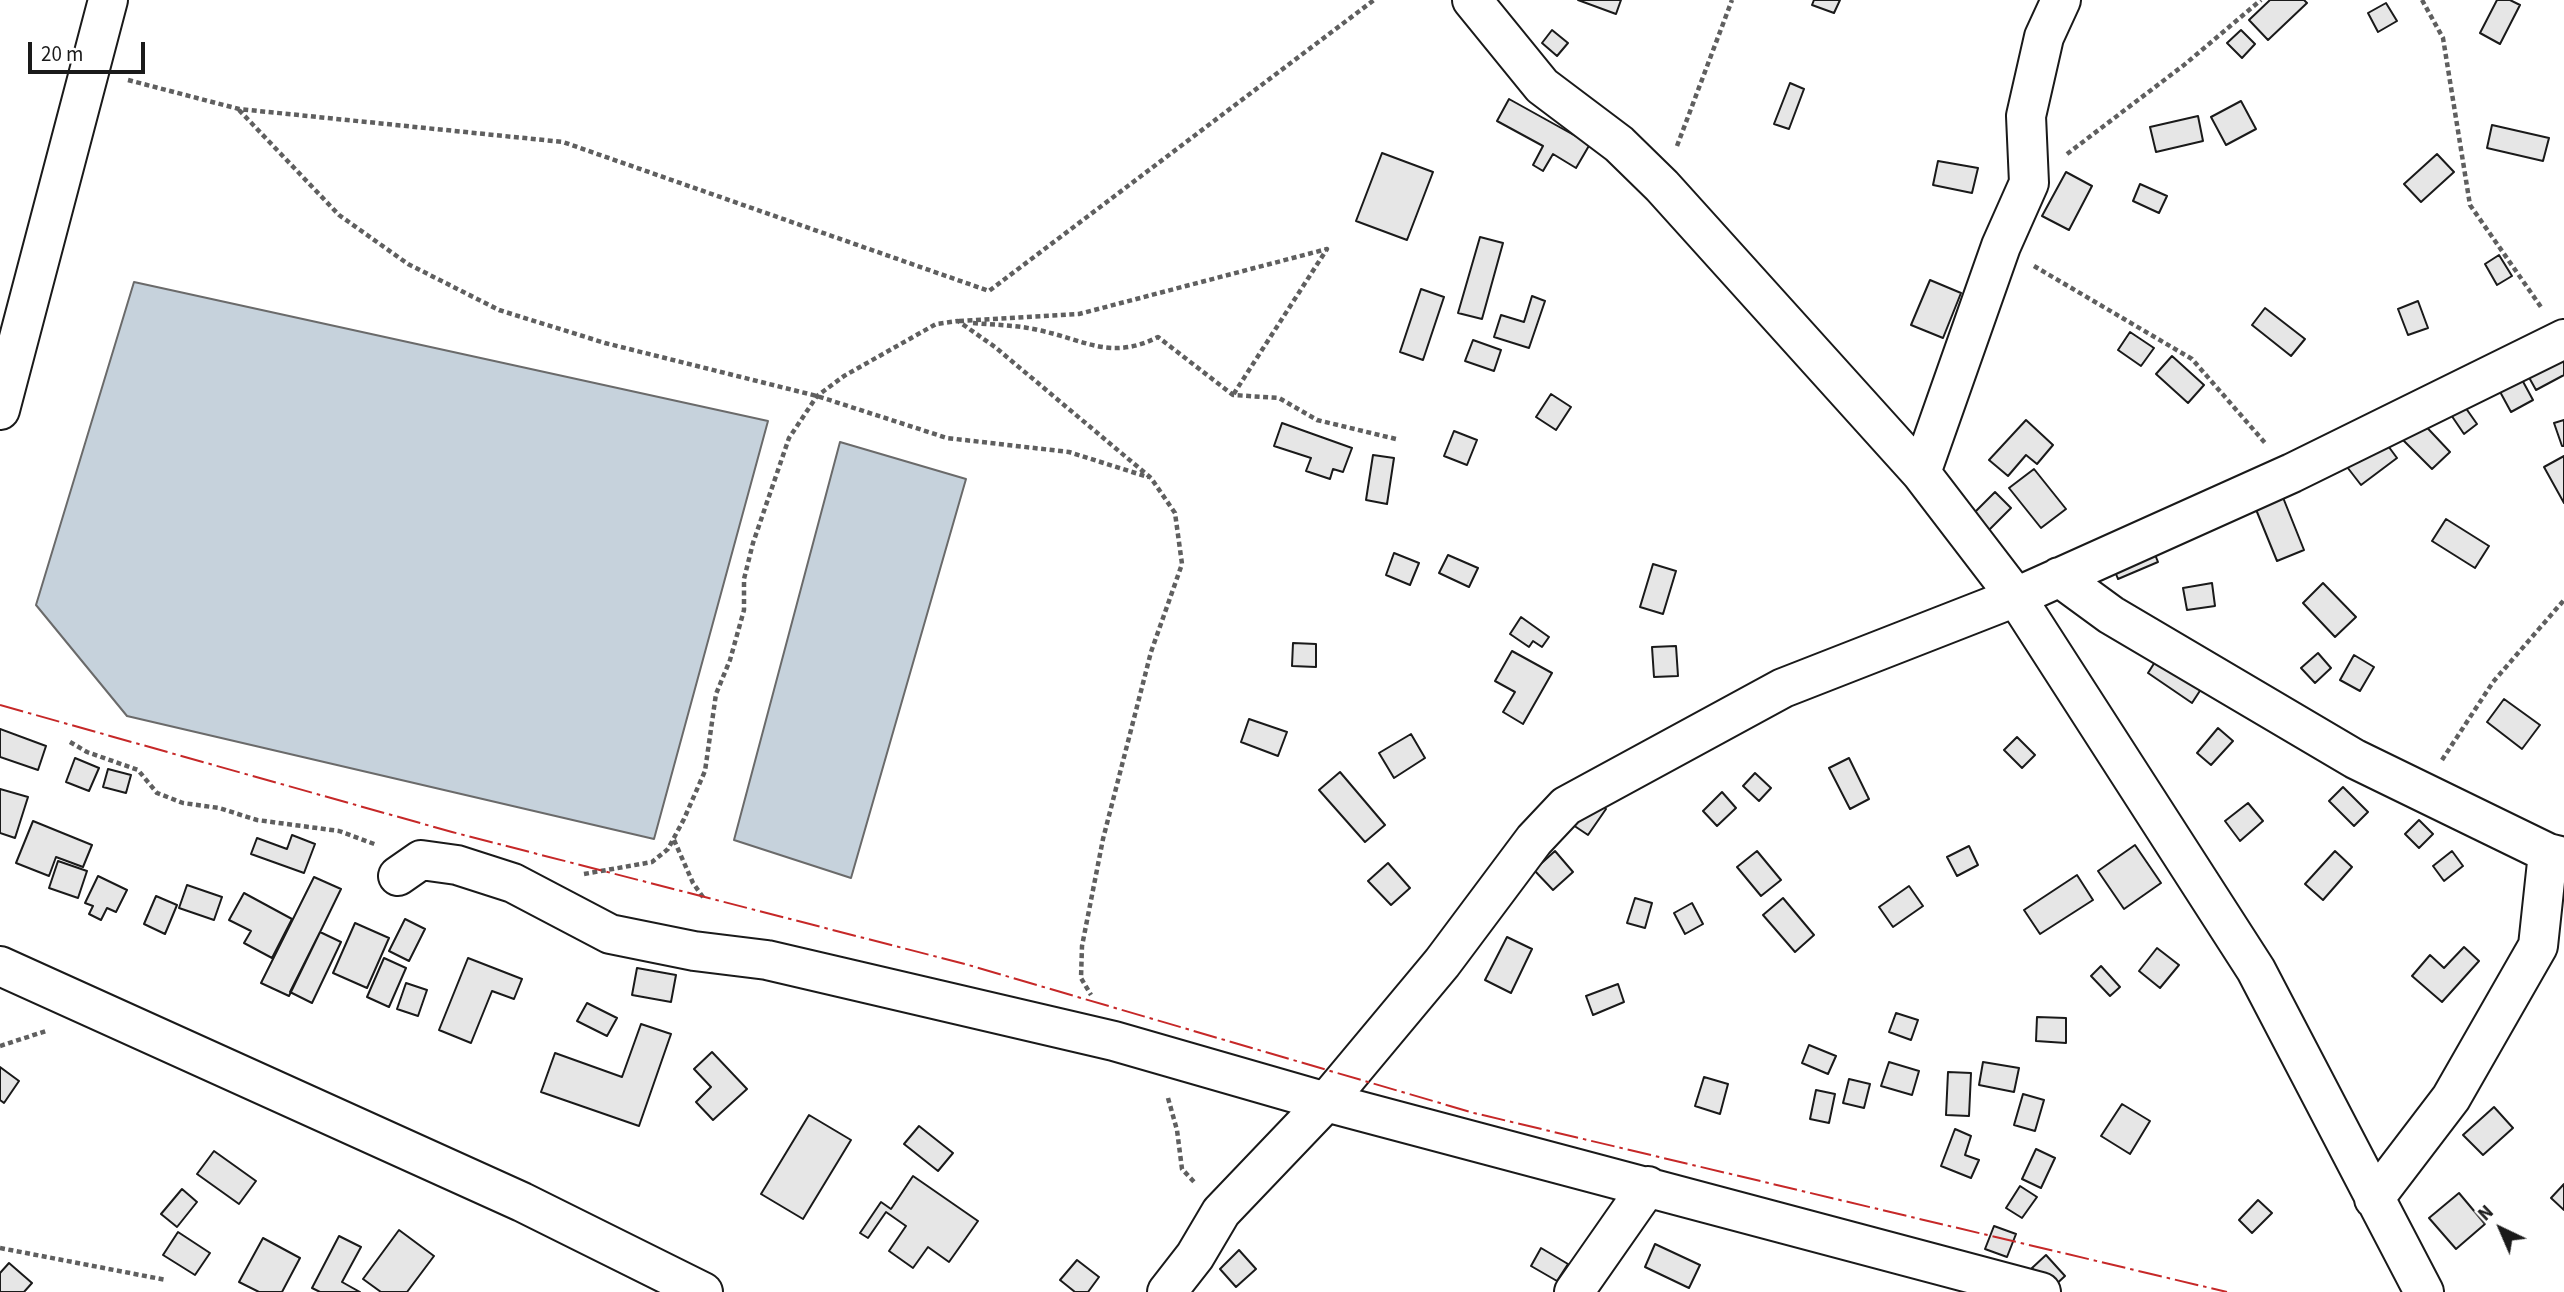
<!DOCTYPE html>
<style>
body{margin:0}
#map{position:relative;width:2564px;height:1292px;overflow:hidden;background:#fff;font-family:"Source Sans 3",sans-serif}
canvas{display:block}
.north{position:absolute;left:2466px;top:1194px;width:70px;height:70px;-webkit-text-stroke:5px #fff;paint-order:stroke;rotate:316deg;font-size:19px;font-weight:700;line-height:28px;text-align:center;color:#1a1a1a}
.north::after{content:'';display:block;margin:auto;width:24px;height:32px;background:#1a1a1a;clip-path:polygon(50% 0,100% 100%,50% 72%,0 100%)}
.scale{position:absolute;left:28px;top:42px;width:117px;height:32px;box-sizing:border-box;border:4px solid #1a1a1a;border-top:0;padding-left:9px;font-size:21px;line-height:24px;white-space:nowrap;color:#1a1a1a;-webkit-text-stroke:5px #fff;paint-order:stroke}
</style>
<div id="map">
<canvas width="2564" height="1292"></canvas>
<div class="north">N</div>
<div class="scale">20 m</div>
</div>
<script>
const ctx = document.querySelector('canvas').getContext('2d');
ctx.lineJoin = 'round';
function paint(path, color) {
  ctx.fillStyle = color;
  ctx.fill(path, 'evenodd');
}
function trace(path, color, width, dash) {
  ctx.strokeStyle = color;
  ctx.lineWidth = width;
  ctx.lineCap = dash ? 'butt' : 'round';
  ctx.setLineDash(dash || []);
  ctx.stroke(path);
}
const water = new Path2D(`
 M 134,282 L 768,421 L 654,839 L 127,716 L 36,605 Z
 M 840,442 L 966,479 L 851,878 L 734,840 Z`);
paint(water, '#c6d2dc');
trace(water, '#6a6a6a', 2);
const building = new Path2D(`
 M 1578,0 L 1621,0 L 1616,14 Z
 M 1814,0 L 1840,0 L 1834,13 L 1812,5 Z
 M 2270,0 L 2304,0 L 2307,3 L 2268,40 L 2249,20 Z
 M 2497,0 L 2510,0 L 2520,5 L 2500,44 L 2480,33 Z
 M 2386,3 L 2397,21 L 2378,32 L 2368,13 Z
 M 1552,30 L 1568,43 L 1557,56 L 1542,43 Z
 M 2241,30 L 2255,44 L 2242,58 L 2227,43 Z
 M 1790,83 L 1804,89 L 1789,129 L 1774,124 Z
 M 1509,99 L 1590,144 L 1576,168 L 1553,154 L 1543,171 L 1533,165 L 1543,146 L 1497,121 Z
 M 2241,101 L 2256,129 L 2226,145 L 2211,117 Z
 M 2198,116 L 2203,141 L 2156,152 L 2150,127 Z
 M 2492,125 L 2549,138 L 2543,161 L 2487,148 Z
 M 1382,153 L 1433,172 L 1407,240 L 1356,221 Z
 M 2437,154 L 2454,172 L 2421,202 L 2404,184 Z
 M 1938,161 L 1978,168 L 1972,193 L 1933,185 Z
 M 2066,172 L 2092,186 L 2069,230 L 2042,216 Z
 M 2140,184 L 2167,196 L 2159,213 L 2133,201 Z
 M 1480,237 L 1503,243 L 1482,319 L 1458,313 Z
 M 2499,255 L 2512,276 L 2497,285 L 2485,264 Z
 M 1930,280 L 1961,293 L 1943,338 L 1911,325 Z
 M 1421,289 L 1444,297 L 1423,360 L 1400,352 Z
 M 1532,296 L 1545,301 L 1529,348 L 1494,337 L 1501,315 L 1524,322 Z
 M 2418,301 L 2428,328 L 2408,335 L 2398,309 Z
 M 2265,308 L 2305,339 L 2291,356 L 2252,325 Z
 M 2130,332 L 2154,348 L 2141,366 L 2118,350 Z
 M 1473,340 L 1501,350 L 1494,371 L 1465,361 Z
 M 2564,352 L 2564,375 L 2536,390 L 2526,372 Z
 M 2172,356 L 2204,385 L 2188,403 L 2156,374 Z
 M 2514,365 L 2533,400 L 2511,412 L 2492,377 Z
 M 1551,394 L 1571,407 L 1556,430 L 1536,417 Z
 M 2458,397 L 2477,424 L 2464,434 L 2445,406 Z
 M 2418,418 L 2450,452 L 2432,469 L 2399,436 Z
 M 2026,420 L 2053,445 L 2037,464 L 2026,455 L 2008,476 L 1989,460 Z
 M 2564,420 L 2564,446 L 2562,446 L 2554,423 Z
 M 1282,423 L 1352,448 L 1343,472 L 1333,469 L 1330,479 L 1306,471 L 1311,458 L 1274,446 Z
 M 1454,431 L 1477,440 L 1467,465 L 1444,456 Z
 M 2380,435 L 2397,458 L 2361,485 L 2344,463 Z
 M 1373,455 L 1394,458 L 1387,504 L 1366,500 Z
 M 2564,456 L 2564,503 L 2544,467 Z
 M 2034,469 L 2066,509 L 2041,528 L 2009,488 Z
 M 1995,492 L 2011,508 L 1987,532 L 1971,516 Z
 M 2282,495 L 2304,550 L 2277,561 L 2255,507 Z
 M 2446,519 L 2489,546 L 2475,568 L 2432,541 Z
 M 2150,542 L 2158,562 L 2118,579 L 2110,559 Z
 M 1394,553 L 1419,563 L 1410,585 L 1386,575 Z
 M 1448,555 L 1478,568 L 1469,587 L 1439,573 Z
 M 1653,564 L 1676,571 L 1663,614 L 1640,607 Z
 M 2212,583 L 2215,606 L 2187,610 L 2183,588 Z
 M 2323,583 L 2356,617 L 2335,637 L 2303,603 Z
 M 1521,617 L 1549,637 L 1542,647 L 1533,641 L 1529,647 L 1510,634 Z
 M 1293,643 L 1316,644 L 1316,667 L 1292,666 Z
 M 1676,646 L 1678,676 L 1654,677 L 1652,647 Z
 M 1512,651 L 1552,673 L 1523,724 L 1503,712 L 1515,692 L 1495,681 Z
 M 2318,653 L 2331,668 L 2315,683 L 2301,668 Z
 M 2160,654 L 2205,683 L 2192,703 L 2148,673 Z
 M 2354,655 L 2374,667 L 2360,691 L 2340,680 Z
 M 2504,699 L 2540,725 L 2522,749 L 2487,722 Z
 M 1249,719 L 1287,732 L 1278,756 L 1241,742 Z
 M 2218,728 L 2233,741 L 2211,765 L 2197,753 Z
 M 0,729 L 46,746 L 38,770 L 0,757 Z
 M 1411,734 L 1425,758 L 1394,778 L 1379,753 Z
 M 2017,737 L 2035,755 L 2022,768 L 2004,750 Z
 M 75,758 L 99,768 L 89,791 L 66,782 Z
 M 1849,758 L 1869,799 L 1850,809 L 1829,768 Z
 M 108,769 L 131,775 L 126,793 L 103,787 Z
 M 1340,772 L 1385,825 L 1365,842 L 1319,790 Z
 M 1755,773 L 1771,788 L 1759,801 L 1743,786 Z
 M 2343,787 L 2368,812 L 2354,826 L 2329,801 Z
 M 0,789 L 28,797 L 15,838 L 0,833 Z
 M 1722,792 L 1736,808 L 1717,826 L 1703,811 Z
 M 1588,796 L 1606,809 L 1588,835 L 1570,823 Z
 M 2248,803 L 2263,821 L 2240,841 L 2225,821 Z
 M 2419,820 L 2433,834 L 2419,848 L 2405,834 Z
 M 33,821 L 92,845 L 83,867 L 56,857 L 49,876 L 16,863 Z
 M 292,835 L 315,844 L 304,873 L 251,854 L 257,838 L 287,849 Z
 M 2135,845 L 2161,883 L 2124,909 L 2098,871 Z
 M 1969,846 L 1978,865 L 1957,876 L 1947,857 Z
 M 1555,851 L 1573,872 L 1553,890 L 1534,870 Z
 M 1757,851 L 1781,880 L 1761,896 L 1737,867 Z
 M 2335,851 L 2352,867 L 2323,900 L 2305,884 Z
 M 2452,851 L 2463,866 L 2444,881 L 2433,866 Z
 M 58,861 L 87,871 L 78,898 L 49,888 Z
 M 1388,863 L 1410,888 L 1391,905 L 1368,881 Z
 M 2077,875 L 2093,900 L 2040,934 L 2024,910 Z
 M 98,876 L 127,890 L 116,912 L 107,908 L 101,920 L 89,914 L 93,906 L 85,903 Z
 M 314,877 L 341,889 L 289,996 L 261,983 Z
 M 187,885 L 222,897 L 214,920 L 179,908 Z
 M 1909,886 L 1923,906 L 1893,927 L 1879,907 Z
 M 244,893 L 292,919 L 272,958 L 244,943 L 251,931 L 229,920 Z
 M 156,896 L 177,905 L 165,934 L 144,924 Z
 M 1635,898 L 1652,903 L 1645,928 L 1627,923 Z
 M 1783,898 L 1814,935 L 1795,952 L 1763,915 Z
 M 1692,903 L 1703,924 L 1685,934 L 1674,913 Z
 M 405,919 L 425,929 L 409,961 L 389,951 Z
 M 355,923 L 389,938 L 367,988 L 333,973 Z
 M 320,932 L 341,942 L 312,1003 L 290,992 Z
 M 1507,937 L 1532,949 L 1511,993 L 1485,980 Z
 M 2464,947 L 2479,961 L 2442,1002 L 2412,976 L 2430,955 L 2444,968 Z
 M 2157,948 L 2179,965 L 2160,988 L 2139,971 Z
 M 384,958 L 406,968 L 389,1007 L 367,997 Z
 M 468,958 L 522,979 L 514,999 L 492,991 L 471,1043 L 439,1030 Z
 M 2101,966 L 2120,987 L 2110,996 L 2091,976 Z
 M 637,968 L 676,975 L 671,1002 L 632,995 Z
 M 406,983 L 427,990 L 418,1016 L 397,1009 Z
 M 1618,984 L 1624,1002 L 1593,1015 L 1586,996 Z
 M 587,1003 L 617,1018 L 607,1036 L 577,1021 Z
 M 1896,1013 L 1918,1020 L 1911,1040 L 1889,1032 Z
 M 2037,1017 L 2066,1018 L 2066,1043 L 2036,1041 Z
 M 641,1024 L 671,1034 L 639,1126 L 541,1092 L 555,1053 L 622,1077 Z
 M 1809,1045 L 1836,1056 L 1828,1074 L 1802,1063 Z
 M 712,1052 L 747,1089 L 713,1120 L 696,1102 L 711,1087 L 694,1069 Z
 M 1889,1062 L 1919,1071 L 1912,1095 L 1881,1086 Z
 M 1983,1062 L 2019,1068 L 2014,1092 L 1979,1085 Z
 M 0,1067 L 19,1081 L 4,1103 L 0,1100 Z
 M 1948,1072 L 1971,1073 L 1969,1116 L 1946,1115 Z
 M 1704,1077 L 1728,1084 L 1720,1114 L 1695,1106 Z
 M 1849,1079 L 1870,1084 L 1864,1108 L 1843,1103 Z
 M 1816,1090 L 1835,1094 L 1829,1123 L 1810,1119 Z
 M 2023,1094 L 2044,1100 L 2035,1131 L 2014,1125 Z
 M 2122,1104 L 2150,1121 L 2130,1154 L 2101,1136 Z
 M 2494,1107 L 2513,1128 L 2483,1155 L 2463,1135 Z
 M 809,1115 L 851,1140 L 803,1219 L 761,1194 Z
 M 919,1126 L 953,1153 L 938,1171 L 904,1144 Z
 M 1955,1129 L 1971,1136 L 1965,1155 L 1979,1160 L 1971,1178 L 1941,1166 Z
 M 2036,1149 L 2055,1158 L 2041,1188 L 2022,1179 Z
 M 214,1151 L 256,1181 L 239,1204 L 197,1174 Z
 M 913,1176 L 978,1221 L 949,1262 L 928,1247 L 913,1268 L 889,1251 L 906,1226 L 886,1212 L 868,1238 L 860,1233 L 881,1202 L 891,1209 Z
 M 2564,1184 L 2564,1210 L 2551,1198 Z
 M 2020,1186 L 2037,1197 L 2022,1218 L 2006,1208 Z
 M 182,1189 L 197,1202 L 177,1227 L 161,1214 Z
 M 2459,1193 L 2485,1224 L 2456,1249 L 2429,1218 Z
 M 2258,1200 L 2272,1213 L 2252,1233 L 2239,1220 Z
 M 1994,1226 L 2016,1234 L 2007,1257 L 1985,1249 Z
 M 399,1230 L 434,1256 L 407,1292 L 381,1292 L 363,1279 Z
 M 178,1232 L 210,1253 L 195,1275 L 163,1255 Z
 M 339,1236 L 361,1247 L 342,1282 L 360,1292 L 320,1292 L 312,1288 Z
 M 263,1238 L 300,1258 L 282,1292 L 259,1292 L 239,1282 Z
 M 1655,1244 L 1700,1265 L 1689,1288 L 1645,1267 Z
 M 1541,1248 L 1568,1264 L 1557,1281 L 1531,1266 Z
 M 1239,1250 L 1256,1269 L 1236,1287 L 1220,1269 Z
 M 2046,1255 L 2065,1276 L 2051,1289 L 2032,1268 Z
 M 1077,1260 L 1099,1277 L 1088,1292 L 1075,1292 L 1060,1280 Z
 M 9,1263 L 32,1283 L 24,1292 L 0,1292 L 0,1273 Z`);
paint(building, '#e6e6e6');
trace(building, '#1a1a1a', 2);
const minor = new Path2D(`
 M 1472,0 L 1542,86 L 1619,144 L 1662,186 L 1921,473 L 2016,597 L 2256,970 L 2424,1292
 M 1921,473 L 2001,246 L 2029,183 L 2026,116 L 2044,37 L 2061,0
 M 2059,577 L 2111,615 L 2355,759 L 2548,853 L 2564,857
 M 398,876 L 421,860 L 457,865 L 513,883 L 610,934 L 694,951 L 767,960 L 1114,1041 L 1326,1102 L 2041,1292
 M 2374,1199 L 2451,1098 L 2538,946 L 2548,853
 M 1167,1292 L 1195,1256 L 1221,1212 L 1326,1102 L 1442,963 L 1534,840 L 1566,806 L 1783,688 L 2016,597 L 2292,473 L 2564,339
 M 1574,1292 L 1648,1186`);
const major = new Path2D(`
 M 0,410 L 108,0
 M 0,966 L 522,1202 L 703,1292`);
trace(minor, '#1a1a1a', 42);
trace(major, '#1a1a1a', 42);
trace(new Path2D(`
 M 2422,0 L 2443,38 L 2470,205 L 2541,307
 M 128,80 L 239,109 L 563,142 L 989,291 L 1374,0
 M 239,110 L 339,215 L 408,264 L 499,310 L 605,343 L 817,396 L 947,438 L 1069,452 L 1148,477
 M 1677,146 L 1732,0
 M 2067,154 L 2184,65 L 2261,0
 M 2034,266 L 2192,359 L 2266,444
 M 959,321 L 1079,314 L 1327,249 L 1233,395
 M 973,323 C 995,325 1017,325 1038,330 C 1086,340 1110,361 1158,337 L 1233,395 L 1279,398 L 1317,420 L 1396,439
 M 70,742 L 87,752 L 138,770 L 157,793 L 183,803 L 219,808 L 257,820 L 339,831 L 377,845
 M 2442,760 L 2493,682 L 2564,600
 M 674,840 L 693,883 L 705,900
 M 584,874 L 652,862 L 668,849 L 684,819 L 705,771 L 716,694 L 730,660 L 744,610 L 744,579 L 753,543 L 789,438 L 817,396 L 844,376 L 936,324 L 958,321 L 995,347 L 1151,478 L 1175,513 L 1182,564 L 1151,652 L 1103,839 L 1082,946 L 1081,978 L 1091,995
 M 0,1046 L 46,1031
 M 1168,1098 L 1177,1130 L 1182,1169 L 1196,1184
 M 0,1248 L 166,1280`), '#5f5f5f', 4.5, [5, 3.5]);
trace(minor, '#fff', 38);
trace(major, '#fff', 38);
trace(new Path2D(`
 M 0,705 L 452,832 L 965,964 L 1474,1113 L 2227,1292`), '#c62828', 2, [24, 5, 3.5, 5]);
</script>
